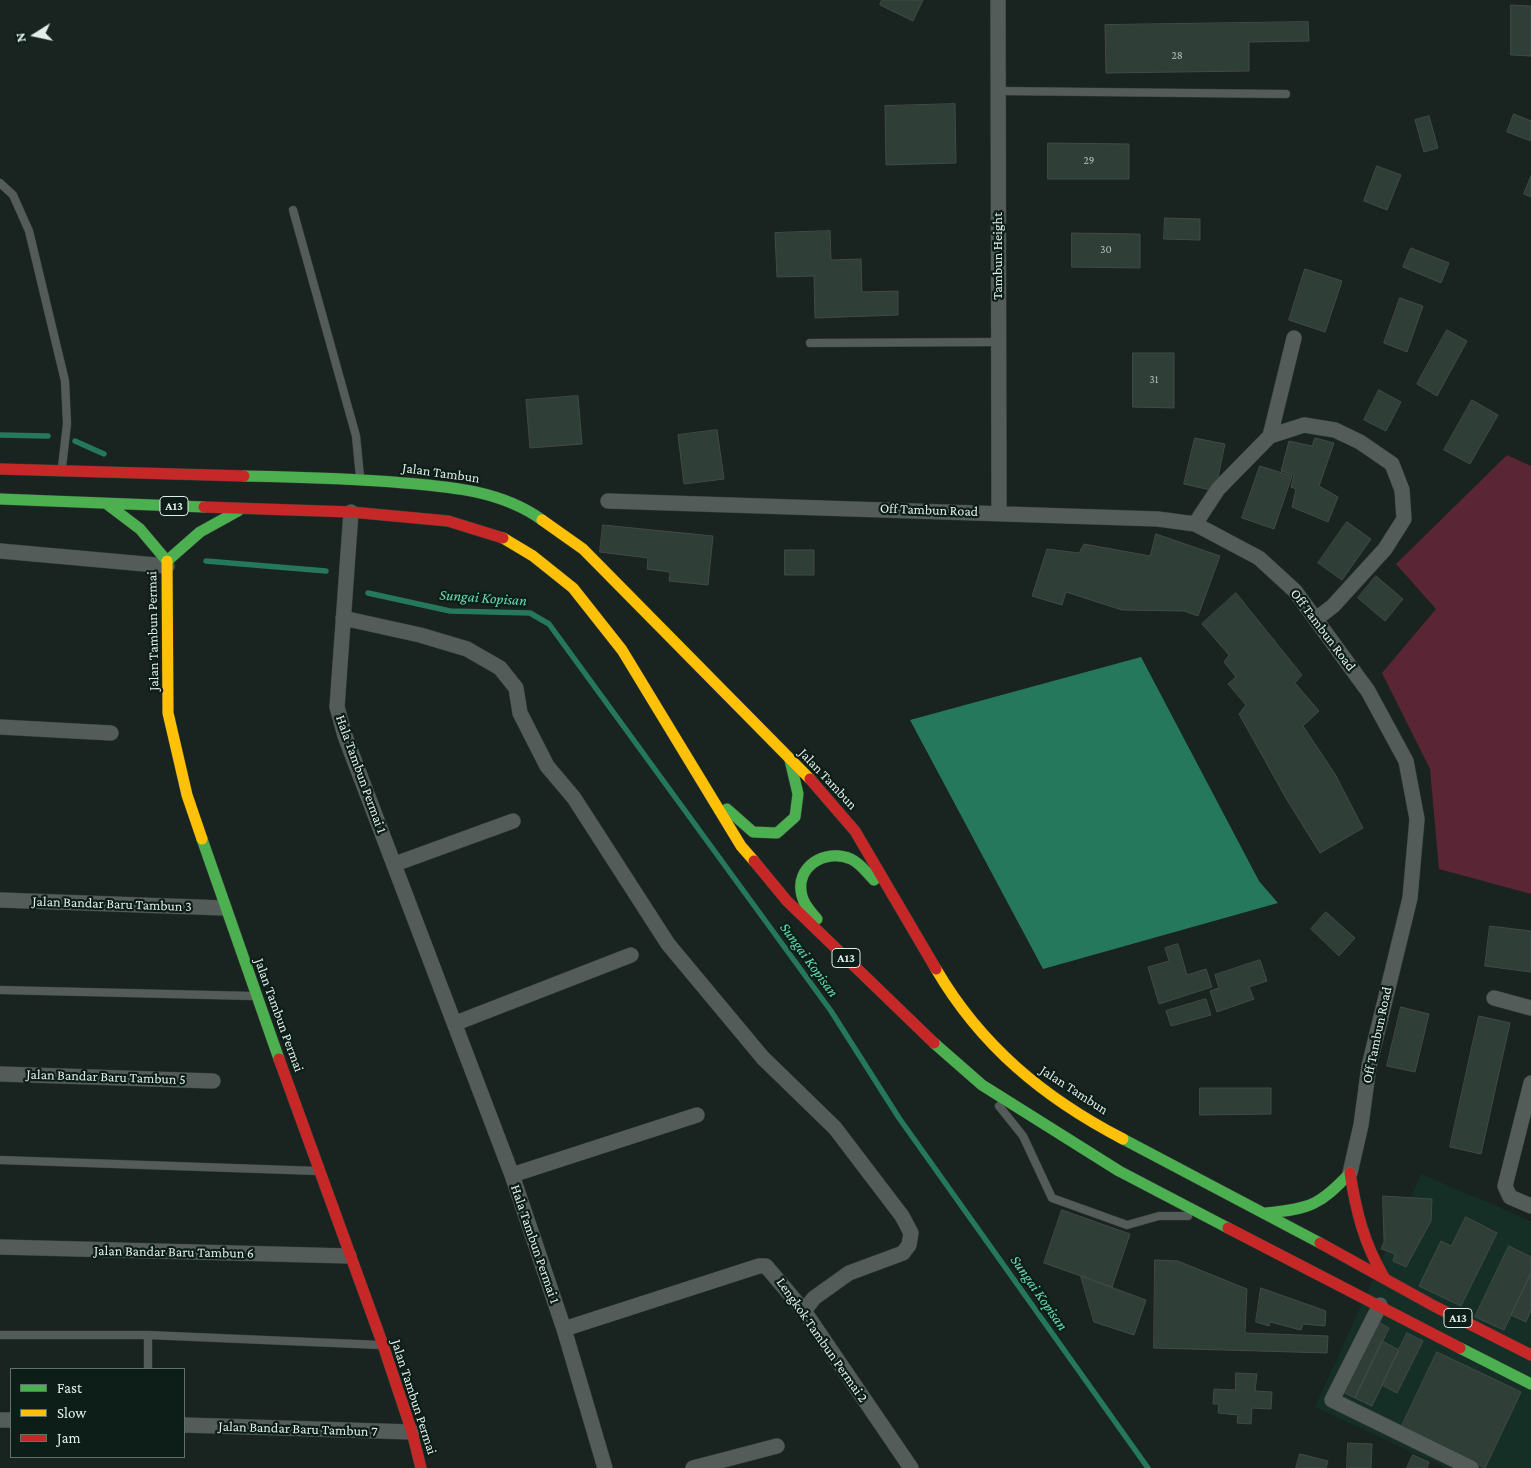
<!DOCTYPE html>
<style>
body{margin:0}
#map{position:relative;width:1531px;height:1468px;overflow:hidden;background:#19231f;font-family:"Crimson Pro",serif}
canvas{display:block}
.legend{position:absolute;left:10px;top:1368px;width:175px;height:90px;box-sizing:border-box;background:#0c1e17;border:1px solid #61716b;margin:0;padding:6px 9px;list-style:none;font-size:15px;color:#e1ede8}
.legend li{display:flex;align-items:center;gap:10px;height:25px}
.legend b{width:25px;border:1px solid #61716b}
.north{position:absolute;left:10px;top:10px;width:50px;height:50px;-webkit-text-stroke:4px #0c1e17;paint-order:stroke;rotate:260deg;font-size:14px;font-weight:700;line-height:20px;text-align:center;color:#e1ede8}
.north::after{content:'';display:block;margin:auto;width:18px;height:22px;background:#e1ede8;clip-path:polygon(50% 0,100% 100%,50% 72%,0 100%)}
</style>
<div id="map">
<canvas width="1531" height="1468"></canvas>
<ul class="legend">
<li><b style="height:6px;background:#4caf50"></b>Fast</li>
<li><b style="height:6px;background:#ffc107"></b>Slow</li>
<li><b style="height:6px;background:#c62828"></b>Jam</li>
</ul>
<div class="north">N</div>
</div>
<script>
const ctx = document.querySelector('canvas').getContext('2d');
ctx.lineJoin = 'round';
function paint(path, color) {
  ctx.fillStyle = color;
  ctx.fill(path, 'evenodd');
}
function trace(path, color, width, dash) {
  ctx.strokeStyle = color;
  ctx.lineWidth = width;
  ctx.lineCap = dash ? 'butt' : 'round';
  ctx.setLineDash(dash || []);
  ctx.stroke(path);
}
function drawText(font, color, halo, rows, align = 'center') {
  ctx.font = font + ' "Crimson Pro",serif';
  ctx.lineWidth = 4.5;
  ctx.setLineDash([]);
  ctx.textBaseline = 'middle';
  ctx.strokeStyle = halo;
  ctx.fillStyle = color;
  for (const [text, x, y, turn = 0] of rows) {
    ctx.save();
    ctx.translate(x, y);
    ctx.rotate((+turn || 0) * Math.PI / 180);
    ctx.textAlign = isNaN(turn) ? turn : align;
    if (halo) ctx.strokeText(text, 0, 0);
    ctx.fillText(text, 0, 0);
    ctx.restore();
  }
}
paint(new Path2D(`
 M 1421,1174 L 1531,1221 L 1531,1468 L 1446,1468 L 1315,1407 Z`), '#162f26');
paint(new Path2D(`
 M 1507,455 L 1531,466 L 1531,894 L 1439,869 L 1430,769 L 1382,673 L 1436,609 L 1396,564 Z`), '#5a2635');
paint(new Path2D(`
 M 1141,657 L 1259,881 L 1278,903 L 1043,969 L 910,720 Z`), '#25785c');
trace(new Path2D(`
 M 0,435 L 48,436
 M 75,441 L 104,454
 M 206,561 L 326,571
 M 368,593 L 450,611 L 530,613 L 549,624 L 831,1011 L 899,1118 L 1148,1468`), '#25785c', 5.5);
const building = new Path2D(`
 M 882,0 L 923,0 L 913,21 L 880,5 Z
 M 1511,5 L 1531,6 L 1531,56 L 1511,55 Z
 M 1308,22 L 1309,41 L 1249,42 L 1249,71 L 1106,73 L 1105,25 Z
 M 955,104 L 956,163 L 886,165 L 885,106 Z
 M 1514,114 L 1531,121 L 1531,141 L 1507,132 Z
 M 1429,116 L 1438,148 L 1424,152 L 1415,120 Z
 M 1048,143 L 1129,144 L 1129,179 L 1048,179 Z
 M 1377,166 L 1401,175 L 1387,210 L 1364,201 Z
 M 1531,176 L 1531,197 L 1524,194 Z
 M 1165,218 L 1200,219 L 1200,240 L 1164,239 Z
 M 830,231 L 831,260 L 861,259 L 862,292 L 898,291 L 898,315 L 815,318 L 814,276 L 777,277 L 775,233 Z
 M 1072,233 L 1140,234 L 1140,268 L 1072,267 Z
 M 1411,248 L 1449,263 L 1441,283 L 1403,267 Z
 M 1305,269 L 1342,281 L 1325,332 L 1289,320 Z
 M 1400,298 L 1423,306 L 1407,352 L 1384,343 Z
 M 1447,330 L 1467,341 L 1437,396 L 1417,384 Z
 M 1133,353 L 1174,353 L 1174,408 L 1133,407 Z
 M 1379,390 L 1401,402 L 1386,431 L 1364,420 Z
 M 578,396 L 582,444 L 530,448 L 526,400 Z
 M 1472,400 L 1498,415 L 1470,464 L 1444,450 Z
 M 717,430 L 724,479 L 684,484 L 678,435 Z
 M 1195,438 L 1225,444 L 1215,491 L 1184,484 Z
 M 1315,438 L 1334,443 L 1319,486 L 1338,497 L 1328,522 L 1292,507 L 1296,489 L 1291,487 L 1294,475 L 1281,471 L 1289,441 L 1312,446 Z
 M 1260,466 L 1292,476 L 1274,529 L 1242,518 Z
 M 1347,522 L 1371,539 L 1342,580 L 1318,563 Z
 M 603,525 L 713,536 L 708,585 L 669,581 L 670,572 L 647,569 L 648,558 L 600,552 Z
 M 1156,534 L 1220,556 L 1198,616 L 1184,611 L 1122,610 L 1066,592 L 1062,605 L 1032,596 L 1047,549 L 1079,553 L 1084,544 L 1150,556 Z
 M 785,550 L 814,550 L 814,575 L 785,575 Z
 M 1376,576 L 1403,599 L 1385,621 L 1358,598 Z
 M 1236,593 L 1302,675 L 1295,683 L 1319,711 L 1303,726 L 1335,774 L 1363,828 L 1320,853 L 1287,800 L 1239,714 L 1246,705 L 1228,684 L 1236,677 L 1224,662 L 1229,655 L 1202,624 Z
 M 1326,912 L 1355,938 L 1339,956 L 1311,929 Z
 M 1490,926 L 1531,931 L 1531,972 L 1485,966 Z
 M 1178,944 L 1187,975 L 1206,969 L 1212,987 L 1159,1004 L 1148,967 L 1169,961 L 1165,948 Z
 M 1260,960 L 1267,981 L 1249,987 L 1254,999 L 1217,1012 L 1210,991 L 1219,988 L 1215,975 Z
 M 1206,999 L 1211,1015 L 1171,1026 L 1166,1011 Z
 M 1401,1007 L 1429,1014 L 1415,1072 L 1387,1066 Z
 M 1479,1016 L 1510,1023 L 1481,1154 L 1450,1147 Z
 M 1200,1088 L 1271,1088 L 1271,1114 L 1200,1115 Z
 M 1383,1196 L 1432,1199 L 1431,1221 L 1406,1267 L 1393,1261 L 1395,1254 L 1381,1249 L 1384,1242 Z
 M 1062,1210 L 1130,1234 L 1112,1287 L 1044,1263 Z
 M 1466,1217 L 1497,1233 L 1461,1306 L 1419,1286 L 1441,1241 L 1451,1246 Z
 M 1509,1246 L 1531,1257 L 1531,1273 L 1504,1330 L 1475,1317 Z
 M 1155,1260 L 1178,1261 L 1247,1289 L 1245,1333 L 1328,1336 L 1327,1353 L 1154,1348 Z
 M 1531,1273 L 1531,1310 L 1526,1322 L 1511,1315 Z
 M 1081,1276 L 1146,1300 L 1134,1335 L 1094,1322 Z
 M 1261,1288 L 1326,1311 L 1325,1326 L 1303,1324 L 1301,1330 L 1270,1322 L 1269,1326 L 1256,1322 Z
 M 1377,1321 L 1389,1328 L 1355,1398 L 1343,1392 Z
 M 1407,1333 L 1423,1341 L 1397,1393 L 1382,1385 Z
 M 1382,1341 L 1399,1350 L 1372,1406 L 1355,1398 Z
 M 1437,1352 L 1521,1392 L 1485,1468 L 1401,1428 Z
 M 1236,1373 L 1257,1374 L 1255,1391 L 1272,1392 L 1271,1409 L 1252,1408 L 1251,1424 L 1237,1423 L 1238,1415 L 1218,1413 L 1219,1404 L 1213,1404 L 1214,1389 L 1235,1390 Z
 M 1348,1443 L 1372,1444 L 1371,1468 L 1347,1468 Z
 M 1300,1454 L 1328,1461 L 1326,1468 L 1296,1468 Z
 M 1413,1455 L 1429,1462 L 1427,1468 L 1407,1468 Z`);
paint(building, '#303e38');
trace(building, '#414a46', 1);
const lane = new Path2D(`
 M 997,91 L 1286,94
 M 0,183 L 13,195 L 29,231 L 65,381 L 67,424 L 62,467
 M 293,210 L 356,436 L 360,477
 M 810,343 L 999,342
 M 0,990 L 253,996
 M 999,1106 L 1023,1136 L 1052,1198 L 1127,1225 L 1159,1216 L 1188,1216
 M 0,1160 L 318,1171
 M 0,1335 L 148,1335 L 380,1345
 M 148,1369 L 148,1335`);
const street = new Path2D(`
 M 998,0 L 999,512
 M 1270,436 L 1294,338
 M 608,501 L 1158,519 L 1195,524 L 1259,558 L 1295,591 L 1368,691 L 1406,761 L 1417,819 L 1410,898 L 1369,1066 L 1361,1125 L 1350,1173
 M 351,512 L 337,707 L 345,736 L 512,1175 L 564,1329 L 605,1468
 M 1195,524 L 1218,489 L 1270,436 L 1304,425 L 1335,430 L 1360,442 L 1392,464 L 1402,490 L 1404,519 L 1385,549 L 1333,606 L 1316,619
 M 0,551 L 167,566
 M 343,618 L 420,635 L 467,649 L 500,668 L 516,688 L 520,713 L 547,766 L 574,798 L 668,944 L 763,1058 L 835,1128 L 902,1216 L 911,1233 L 909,1245 L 903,1253 L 849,1273 L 814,1298 L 804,1311
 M 0,727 L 111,733
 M 395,864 L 513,821
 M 0,900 L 224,908
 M 1494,998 L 1531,1008
 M 456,1023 L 631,955
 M 0,1074 L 213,1081
 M 1531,1083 L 1505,1186 L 1510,1197 L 1531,1206
 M 512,1175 L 697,1115
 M 0,1247 L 349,1256
 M 1380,1305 L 1332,1400 L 1471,1468
 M 564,1329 L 759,1266 L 766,1266 L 804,1311 L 911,1468
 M 0,1420 L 11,1420
 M 184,1425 L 412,1432
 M 693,1468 L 777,1446`);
const fast = new Path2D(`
 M 244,476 C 298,477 351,478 404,483 C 452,487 502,491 542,520
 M 0,499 L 204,507
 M 107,504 L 140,529 L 167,561 L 200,532 L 238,511
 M 727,809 L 753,832 L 777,833 L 795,817 L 798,794 L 790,760
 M 202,839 L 279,1059
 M 817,919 C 811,912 804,905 802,896 C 794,867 825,848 851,859 C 860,863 867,873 874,880
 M 934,1043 L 982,1085 L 1119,1171 L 1228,1228
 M 1123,1139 L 1320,1243
 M 1266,1213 C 1310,1209 1320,1205 1350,1173
 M 1460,1348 L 1531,1384`);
const slow = new Path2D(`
 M 542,520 L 583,549 L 810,779
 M 503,538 L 533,556 L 573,588 L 622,650 L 741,846 L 754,861
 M 167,561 L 168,713 L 187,795 L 202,839
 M 936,969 C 981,1046 1044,1098 1123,1139`);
const jam = new Path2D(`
 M 0,469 L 244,476
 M 204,507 L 351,512 L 448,521 L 503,538
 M 810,779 L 855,831 L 936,969
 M 754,861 L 787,901 L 934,1043
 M 279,1059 L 383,1345 L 412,1432 L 421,1468
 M 1350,1173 C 1356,1211 1364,1244 1384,1277
 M 1228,1228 L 1460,1348
 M 1320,1243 L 1434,1306 L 1531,1355`);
trace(lane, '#353d39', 9);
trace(street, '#353d39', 16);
trace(fast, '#353d39', 12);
trace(slow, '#353d39', 12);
trace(jam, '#353d39', 12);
trace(lane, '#545c59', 8);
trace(street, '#545c59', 15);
trace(fast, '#4caf50', 11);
trace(slow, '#ffc107', 11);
trace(jam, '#c62828', 11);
drawText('11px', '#b5c1bc', null, [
 ["28",1177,56],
 ["29",1089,161],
 ["30",1106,250],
 ["31",1154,380]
]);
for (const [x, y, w] of [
 [174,506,28],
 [846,958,28],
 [1458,1318,28]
]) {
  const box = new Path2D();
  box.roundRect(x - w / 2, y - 9.5, w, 19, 4);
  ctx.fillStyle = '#0c1e17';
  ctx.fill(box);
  trace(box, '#e1ede8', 1);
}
drawText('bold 12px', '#e1ede8', null, [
 ["A13",174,506],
 ["A13",846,958],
 ["A13",1458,1318]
]);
drawText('14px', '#e1ede8', '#0c1e17', [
 ["Tambun Height",998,256,-90],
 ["Jalan Tambun",441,473,8],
 ["Off Tambun Road",929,510,2],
 ["Off Tambun Road",1323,630,53],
 ["Jalan Tambun Permai",153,631,-91],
 ["Hala Tambun Permai 1",361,774,70],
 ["Jalan Tambun",828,779,47],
 ["Jalan Bandar Baru Tambun 3",112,904,2],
 ["Jalan Tambun Permai",279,1015,70],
 ["Off Tambun Road",1377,1035,-78],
 ["Jalan Bandar Baru Tambun 5",106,1077,2],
 ["Jalan Tambun",1074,1090,33],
 ["Hala Tambun Permai 1",535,1244,71],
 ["Jalan Bandar Baru Tambun 6",174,1252,1],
 ["Lengkok Tambun Permai 2",822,1340,55],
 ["Jalan Tambun Permai",414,1397,72],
 ["Jalan Bandar Baru Tambun 7",298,1429,2]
]);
drawText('italic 15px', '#66deb3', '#0c1e17', [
 ["Sungai Kopisan",483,598,4],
 ["Sungai Kopisan",809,960,54],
 ["Sungai Kopisan",1039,1293,55]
]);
</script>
